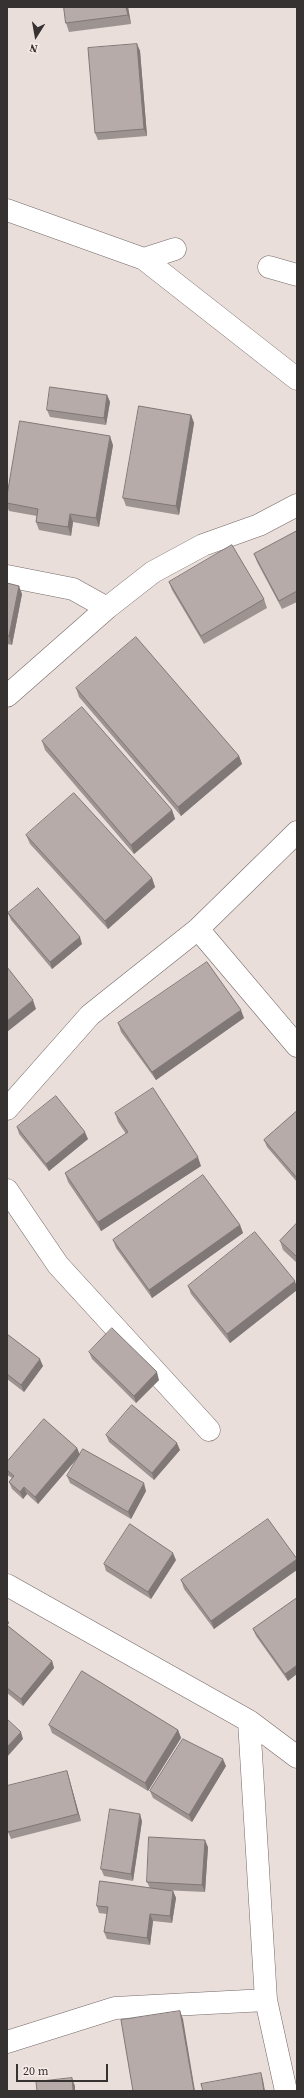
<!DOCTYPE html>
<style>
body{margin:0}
#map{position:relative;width:304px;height:2098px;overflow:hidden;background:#eadedb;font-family:"Source Serif 4",serif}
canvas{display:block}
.frame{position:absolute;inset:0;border:8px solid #373232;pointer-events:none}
.north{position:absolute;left:16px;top:16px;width:40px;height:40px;-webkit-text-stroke:3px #f7ebe8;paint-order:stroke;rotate:191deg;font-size:11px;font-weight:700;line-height:16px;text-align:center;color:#373232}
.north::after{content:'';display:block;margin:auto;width:14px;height:18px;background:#373232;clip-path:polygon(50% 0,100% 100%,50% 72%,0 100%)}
.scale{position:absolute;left:16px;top:2064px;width:92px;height:18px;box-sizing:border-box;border:2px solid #373232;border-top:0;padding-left:5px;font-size:12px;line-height:14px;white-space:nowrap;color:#373232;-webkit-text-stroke:3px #f7ebe8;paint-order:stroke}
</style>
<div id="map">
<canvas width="304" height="2098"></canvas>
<div class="frame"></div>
<div class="north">N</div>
<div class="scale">20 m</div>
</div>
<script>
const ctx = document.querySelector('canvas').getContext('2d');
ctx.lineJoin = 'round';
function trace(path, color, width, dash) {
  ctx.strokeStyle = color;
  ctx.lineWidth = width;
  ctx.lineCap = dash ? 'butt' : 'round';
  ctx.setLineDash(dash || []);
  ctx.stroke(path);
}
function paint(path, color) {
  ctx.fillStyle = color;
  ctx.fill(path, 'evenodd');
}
const minor = new Path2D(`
 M 7,210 L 144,259 L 297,379
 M 144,259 L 175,249
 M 269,267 L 297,275
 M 7,576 L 73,589 L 107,608
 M 7,696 L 107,608 L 153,572 L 203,545 L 259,525 L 297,505
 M 198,929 L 297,1046
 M 7,1109 L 90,1015 L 198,929 L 297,832
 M 7,1190 L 58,1265 L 209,1430
 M 7,1585 L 249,1721 L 297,1757
 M 249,1721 L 266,2000 L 286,2091
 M 7,2042 L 115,2008 L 266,2000`);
trace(minor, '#746967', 23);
trace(minor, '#fff', 22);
paint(new Path2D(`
 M 64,7 L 128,7 L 131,24 L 69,32 L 66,23 Z
 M 137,44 L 140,51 L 147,136 L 98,140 L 95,133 Z
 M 107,395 L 110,402 L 106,425 L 50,417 L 47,410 Z
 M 191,415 L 194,423 L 179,515 L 126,506 L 123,498 Z
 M 113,445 L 99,527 L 73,522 L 71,536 L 39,530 L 36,522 L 37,516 L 9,511 L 7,506 L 7,496 Z
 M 297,531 L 297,602 L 282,609 L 257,562 L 254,554 Z
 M 169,582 L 264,599 L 267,608 L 204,644 L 172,590 Z
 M 7,583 L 22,594 L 12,645 L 7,644 Z
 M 76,688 L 239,756 L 242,764 L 181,816 L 79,697 Z
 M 42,741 L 172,810 L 175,819 L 134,854 L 45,750 Z
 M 26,835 L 152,878 L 155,887 L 108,929 L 30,844 Z
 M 8,913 L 82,944 L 52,969 L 11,920 Z
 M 244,1018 L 156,1080 L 121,1032 L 118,1023 Z
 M 297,1111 L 297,1182 L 267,1147 L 264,1140 Z
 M 115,1113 L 201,1166 L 101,1231 L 68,1182 L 65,1173 L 126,1134 L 118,1122 Z
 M 17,1127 L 88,1139 L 49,1171 L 19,1134 Z
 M 297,1223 L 297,1263 L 283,1250 L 280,1241 Z
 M 240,1225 L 243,1233 L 152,1298 L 116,1248 L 113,1240 Z
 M 188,1286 L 297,1287 L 297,1290 L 230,1343 L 191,1294 Z
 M 7,1334 L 43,1366 L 24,1392 L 7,1379 Z
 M 89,1352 L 159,1380 L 136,1403 L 92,1359 Z
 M 106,1435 L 180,1450 L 154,1480 L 109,1442 Z
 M 77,1448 L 80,1455 L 38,1504 L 27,1494 L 23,1499 L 12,1489 L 9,1482 L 12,1478 L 7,1475 L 7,1462 Z
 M 67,1476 L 146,1491 L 131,1519 L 70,1483 Z
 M 297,1559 L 214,1629 L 184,1589 L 181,1580 Z
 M 176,1560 L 151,1599 L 106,1571 L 104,1564 Z
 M 297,1598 L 288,1681 L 256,1636 L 253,1629 Z
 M 7,1627 L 52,1661 L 54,1668 L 23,1706 L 7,1693 Z
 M 49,1725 L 178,1730 L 181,1738 L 148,1791 L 52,1733 Z
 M 226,1766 L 192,1822 L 153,1798 L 150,1791 Z
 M 67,1771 L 69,1778 L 81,1821 L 11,1839 L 8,1832 Z
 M 142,1821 L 133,1881 L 104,1876 L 101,1869 Z
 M 208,1847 L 205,1892 L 162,1890 L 173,1891 L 176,1898 L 172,1923 L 153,1921 L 150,1945 L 107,1939 L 104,1932 L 107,1914 L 99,1913 L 97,1906 L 150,1888 L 147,1882 Z`), '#9d9391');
paint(new Path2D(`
 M 126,7 L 128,7 L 131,24 L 128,15 Z
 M 137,44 L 140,51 L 147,136 L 144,129 Z
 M 107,395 L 110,402 L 106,425 L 104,418 Z
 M 191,415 L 194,423 L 179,515 L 176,506 Z
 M 110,436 L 113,445 L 99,527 L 96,518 Z
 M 70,514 L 73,522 L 71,536 L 68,527 Z
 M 19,586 L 22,594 L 12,645 L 9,636 Z
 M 239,756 L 242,764 L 181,816 L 178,807 Z
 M 172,810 L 175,819 L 134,854 L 131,845 Z
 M 152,878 L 155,887 L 108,929 L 105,921 Z
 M 80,937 L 82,944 L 52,969 L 50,962 Z
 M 33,1000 L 36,1009 L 7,1032 L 7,1021 Z
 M 241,1010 L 244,1018 L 156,1080 L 152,1072 Z
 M 85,1132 L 88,1139 L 49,1171 L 46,1164 Z
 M 198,1157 L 201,1166 L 101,1231 L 98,1222 Z
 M 240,1225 L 243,1233 L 152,1298 L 149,1290 Z
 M 295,1281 L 297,1287 L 297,1290 L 230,1343 L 227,1334 Z
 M 40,1359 L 43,1366 L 24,1392 L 21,1385 Z
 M 157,1372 L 159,1380 L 136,1403 L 134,1396 Z
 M 177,1443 L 180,1450 L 154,1480 L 152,1473 Z
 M 77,1448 L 80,1455 L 38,1504 L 35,1497 Z
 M 144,1483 L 146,1491 L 131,1519 L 128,1512 Z
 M 24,1487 L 27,1494 L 23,1499 L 20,1492 Z
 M 173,1553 L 176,1560 L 151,1599 L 148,1592 Z
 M 297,1559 L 297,1570 L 214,1629 L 211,1621 Z
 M 7,1618 L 9,1623 L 7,1626 Z
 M 52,1661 L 54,1668 L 23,1706 L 21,1699 Z
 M 297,1665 L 297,1674 L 288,1681 L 285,1674 Z
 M 178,1730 L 181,1738 L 148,1791 L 145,1783 Z
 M 21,1732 L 23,1739 L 7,1757 L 7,1747 Z
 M 223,1759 L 226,1766 L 192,1822 L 189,1815 Z
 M 67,1771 L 69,1778 L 81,1821 L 78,1814 Z
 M 140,1814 L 142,1821 L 133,1881 L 131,1874 Z
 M 205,1840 L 208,1847 L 205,1892 L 202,1885 Z
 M 173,1891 L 176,1898 L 172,1923 L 170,1916 Z
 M 150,1914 L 153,1921 L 150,1945 L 147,1938 Z
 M 180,2011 L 183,2019 L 195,2091 L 194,2091 Z
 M 261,2073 L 263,2080 L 265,2091 L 264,2091 Z
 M 72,2078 L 75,2086 L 75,2091 L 73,2091 Z`), '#807876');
const building = new Path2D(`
 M 64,7 L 126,7 L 128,15 L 66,23 Z
 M 137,44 L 144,129 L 95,133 L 88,48 Z
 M 50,387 L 107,395 L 104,418 L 47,410 Z
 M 139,406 L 191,415 L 176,506 L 123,498 Z
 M 20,421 L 110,436 L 96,518 L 70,514 L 68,527 L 36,522 L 38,509 L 7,503 L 7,496 Z
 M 297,531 L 297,591 L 279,601 L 254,554 Z
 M 232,545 L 264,599 L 201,636 L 169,582 Z
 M 7,583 L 19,586 L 9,636 L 7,636 Z
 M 136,637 L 239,756 L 178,807 L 76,688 Z
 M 82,707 L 172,810 L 131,845 L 42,741 Z
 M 74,793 L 152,878 L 105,921 L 26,835 Z
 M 38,888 L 80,937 L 50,962 L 8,913 Z
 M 207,962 L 241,1010 L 152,1072 L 118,1023 Z
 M 7,967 L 33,1000 L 7,1021 Z
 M 153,1088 L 198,1157 L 98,1222 L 65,1173 L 128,1132 L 115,1113 Z
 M 56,1096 L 85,1132 L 46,1164 L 17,1127 Z
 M 297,1111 L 297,1178 L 264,1140 Z
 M 203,1175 L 240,1225 L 149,1290 L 113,1240 Z
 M 297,1223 L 297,1257 L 280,1241 Z
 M 255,1232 L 295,1281 L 227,1334 L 188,1286 Z
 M 112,1328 L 157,1372 L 134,1396 L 89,1352 Z
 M 7,1334 L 40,1359 L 21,1385 L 7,1374 Z
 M 132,1405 L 177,1443 L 152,1473 L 106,1435 Z
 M 44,1419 L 77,1448 L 35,1497 L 24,1487 L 20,1492 L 9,1482 L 14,1476 L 7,1470 L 7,1462 Z
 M 83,1449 L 144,1483 L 128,1512 L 67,1476 Z
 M 268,1519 L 297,1559 L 211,1621 L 181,1580 Z
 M 130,1524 L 173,1553 L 148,1592 L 104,1564 Z
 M 297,1598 L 297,1665 L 285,1674 L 253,1629 Z
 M 8,1626 L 52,1661 L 21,1699 L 7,1688 L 7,1627 Z
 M 82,1671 L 178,1730 L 145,1783 L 49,1725 Z
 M 7,1719 L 21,1732 L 7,1747 Z
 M 183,1739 L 223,1759 L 189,1815 L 150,1791 Z
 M 67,1771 L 78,1814 L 8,1832 L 7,1827 L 7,1786 Z
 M 110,1809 L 140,1814 L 131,1874 L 101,1869 Z
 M 149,1837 L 205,1840 L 202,1885 L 147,1882 Z
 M 100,1881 L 173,1891 L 170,1916 L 150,1914 L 147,1938 L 104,1932 L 108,1907 L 97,1906 Z
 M 180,2011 L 194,2091 L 133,2091 L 121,2020 Z
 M 261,2073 L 264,2091 L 203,2091 L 201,2084 Z
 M 72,2078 L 73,2091 L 37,2091 L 36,2082 Z`);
paint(building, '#b7aba9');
trace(building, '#807876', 1);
</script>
